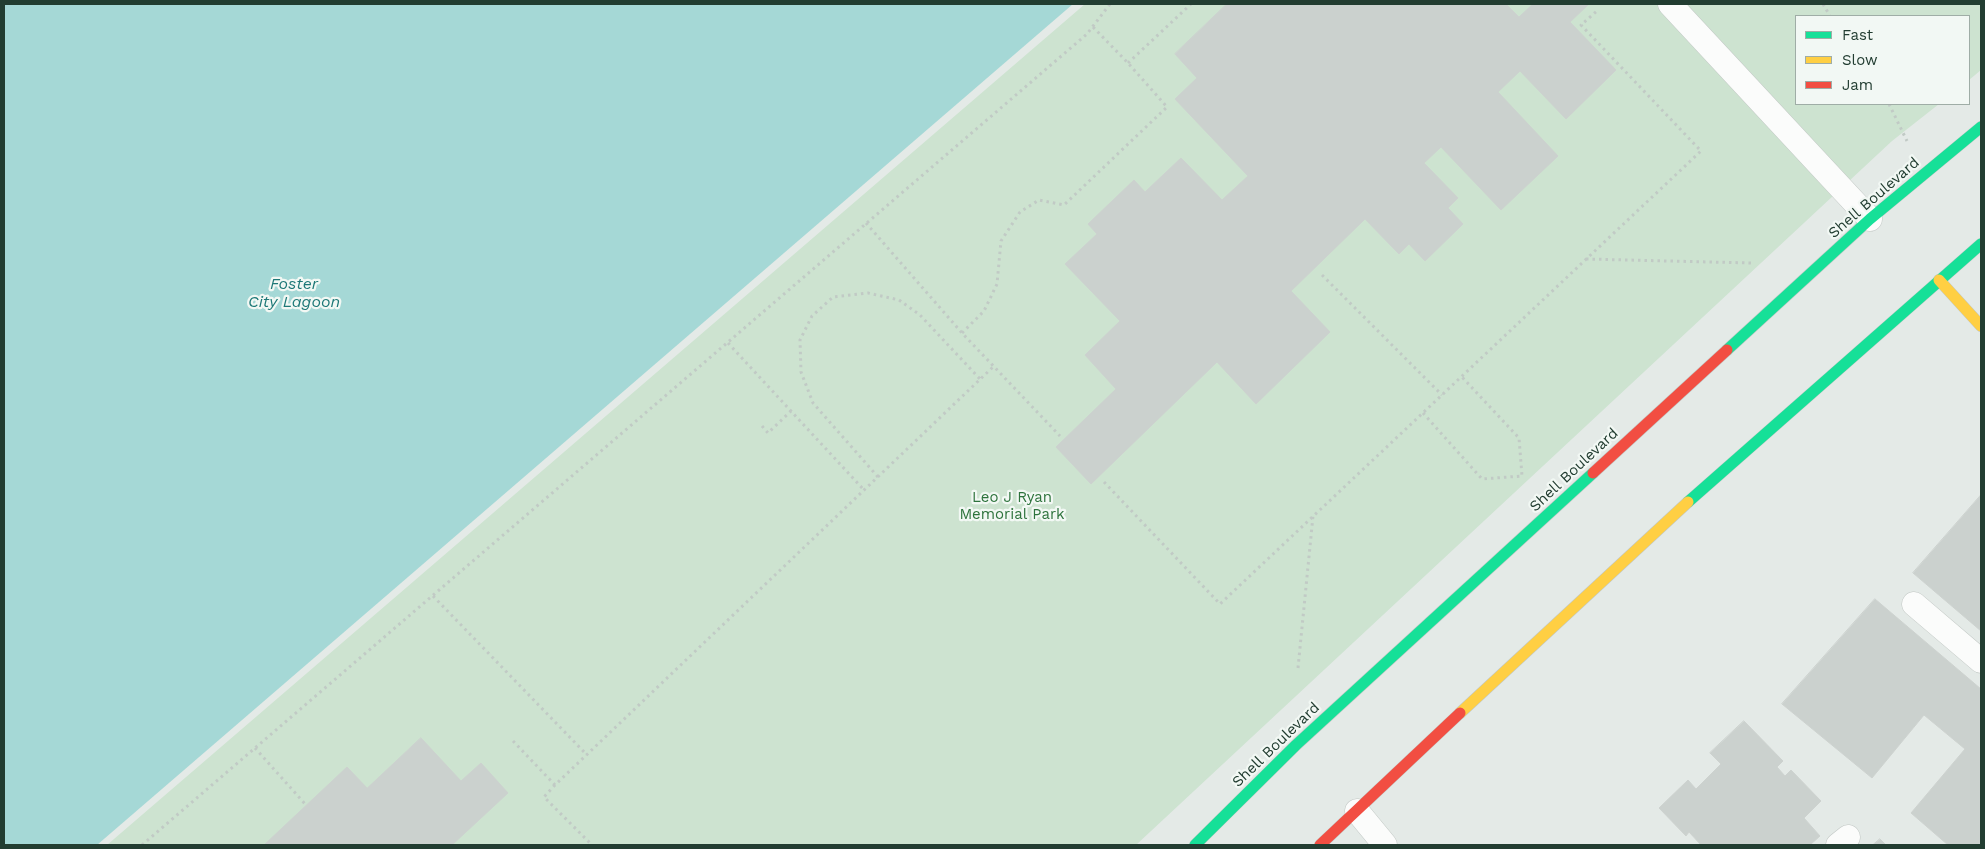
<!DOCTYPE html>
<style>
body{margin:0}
#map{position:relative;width:1985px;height:849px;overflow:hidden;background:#e4eae7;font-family:"Work Sans",sans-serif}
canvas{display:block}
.frame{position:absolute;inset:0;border:5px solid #223d31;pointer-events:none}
.legend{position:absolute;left:1795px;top:15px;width:175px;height:90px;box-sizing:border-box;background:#f2f8f4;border:1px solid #9fada6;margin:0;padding:6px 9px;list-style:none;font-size:15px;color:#223d31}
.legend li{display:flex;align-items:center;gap:10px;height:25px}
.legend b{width:25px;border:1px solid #9fada6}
</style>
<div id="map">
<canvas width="1985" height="849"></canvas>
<div class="frame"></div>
<ul class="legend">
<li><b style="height:6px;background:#16e098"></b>Fast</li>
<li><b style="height:6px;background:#ffcf43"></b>Slow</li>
<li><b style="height:6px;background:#f24e42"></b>Jam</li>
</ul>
</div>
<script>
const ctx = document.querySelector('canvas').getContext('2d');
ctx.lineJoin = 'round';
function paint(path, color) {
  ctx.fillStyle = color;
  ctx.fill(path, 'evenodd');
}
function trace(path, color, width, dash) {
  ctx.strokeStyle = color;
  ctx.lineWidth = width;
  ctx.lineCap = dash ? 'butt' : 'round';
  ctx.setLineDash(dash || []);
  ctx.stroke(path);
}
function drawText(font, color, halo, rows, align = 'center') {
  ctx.font = font + ' "Work Sans",sans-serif';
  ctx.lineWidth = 4.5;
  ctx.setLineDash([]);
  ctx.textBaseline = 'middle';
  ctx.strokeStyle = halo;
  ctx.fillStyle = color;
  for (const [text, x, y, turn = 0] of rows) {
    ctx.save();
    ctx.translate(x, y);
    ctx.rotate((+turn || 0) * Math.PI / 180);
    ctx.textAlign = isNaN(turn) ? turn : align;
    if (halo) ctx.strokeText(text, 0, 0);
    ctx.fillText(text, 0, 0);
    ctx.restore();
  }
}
paint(new Path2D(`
 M 1085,4 L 1981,4 L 1981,70 L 1969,80 L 1969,16 L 1796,16 L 1796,104 L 1939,104 L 1892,141 L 1136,845 L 107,845 Z`), '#cde3d0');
paint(new Path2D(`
 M 4,4 L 1073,4 L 97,845 L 4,845 Z`), '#a5d8d6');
const building = new Path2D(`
 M 1227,4 L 1506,4 L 1519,17 L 1533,4 L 1589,4 L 1570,22 L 1616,70 L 1566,119 L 1520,71 L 1498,92 L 1558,156 L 1501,210 L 1441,147 L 1424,163 L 1458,198 L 1448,208 L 1463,224 L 1425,261 L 1409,244 L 1399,254 L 1365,219 L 1291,291 L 1330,332 L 1256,404 L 1217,362 L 1091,484 L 1056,447 L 1116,389 L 1085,355 L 1120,321 L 1065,264 L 1097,234 L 1088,224 L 1134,180 L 1145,192 L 1181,158 L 1222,200 L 1248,176 L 1175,99 L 1197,78 L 1175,54 Z
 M 1981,495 L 1981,631 L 1913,573 Z
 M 1875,599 L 1981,689 L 1981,845 L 1948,845 L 1911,813 L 1965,749 L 1924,715 L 1872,778 L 1782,704 Z
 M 1744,721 L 1783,761 L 1777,767 L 1785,776 L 1791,770 L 1821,801 L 1804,818 L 1820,836 L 1810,845 L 1701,845 L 1689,832 L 1686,836 L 1659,808 L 1688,780 L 1696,789 L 1721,764 L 1710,753 Z
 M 421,738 L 461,781 L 481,763 L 508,793 L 452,845 L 264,845 L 347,767 L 367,788 Z
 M 1880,839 L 1886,845 L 1873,845 Z`);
paint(building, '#cbd1ce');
trace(building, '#cdd2cf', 1);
const lane = new Path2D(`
 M 1670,4 L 1870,219
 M 1914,604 L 1981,661
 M 1357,811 L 1385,845
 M 1838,845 L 1848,837`);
const fast = new Path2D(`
 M 1727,350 L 1870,219 L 1981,127
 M 1688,502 L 1981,244
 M 1195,845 L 1296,745 L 1593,473`);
const slow = new Path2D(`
 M 1939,280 L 1981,326
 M 1460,713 L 1688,502`);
const jam = new Path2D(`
 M 1593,473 L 1727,350
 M 1320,845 L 1460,713`);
trace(lane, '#c1c7c4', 25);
trace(fast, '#c0c7c4', 12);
trace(slow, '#c0c7c4', 12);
trace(jam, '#c0c7c4', 12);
trace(new Path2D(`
 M 1823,4 L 1830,16
 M 1128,63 L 1191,4
 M 1889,104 L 1907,141
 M 866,223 L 962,333 L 1060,436
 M 1586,259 L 1752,263
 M 1322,275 L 1442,395
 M 962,333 L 984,311 L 997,284 L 1001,241 L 1020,212 L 1039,200 L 1064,205 L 1167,107 L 1128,63 L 1092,26
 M 728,343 L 864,490
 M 1423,413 L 1482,479 L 1522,476 L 1519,438 L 1461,376
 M 762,426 L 768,433 L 791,411
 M 878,477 L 813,403 L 801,372 L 800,340 L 812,316 L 833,297 L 868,293 L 899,300 L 920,315 L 980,379
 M 1104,482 L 1220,604 L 1701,151 L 1581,25 L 1598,10
 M 433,596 L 587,755
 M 1298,668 L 1313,516
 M 513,741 L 555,785 L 993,367
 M 255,748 L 306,805
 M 555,785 L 544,797 L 592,845
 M 142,845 L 1087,34 L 1110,4`), '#c1cac5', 3, [2.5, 4]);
trace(lane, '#fbfcfb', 24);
trace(fast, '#16e098', 11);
trace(slow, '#ffcf43', 11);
trace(jam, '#f24e42', 11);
drawText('15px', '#223d31', '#f2f8f4', [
 ["Shell Boulevard",1874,198,-41],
 ["Shell Boulevard",1574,470,-43],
 ["Shell Boulevard",1276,745,-44]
]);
drawText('15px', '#2d733c', '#f2f8f4', [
 ["Leo J Ryan",1012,498],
 ["Memorial Park",1012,515]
]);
drawText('italic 16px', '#1d7877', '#f2f8f4', [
 ["Foster",294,284],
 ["City Lagoon",294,302]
]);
</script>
